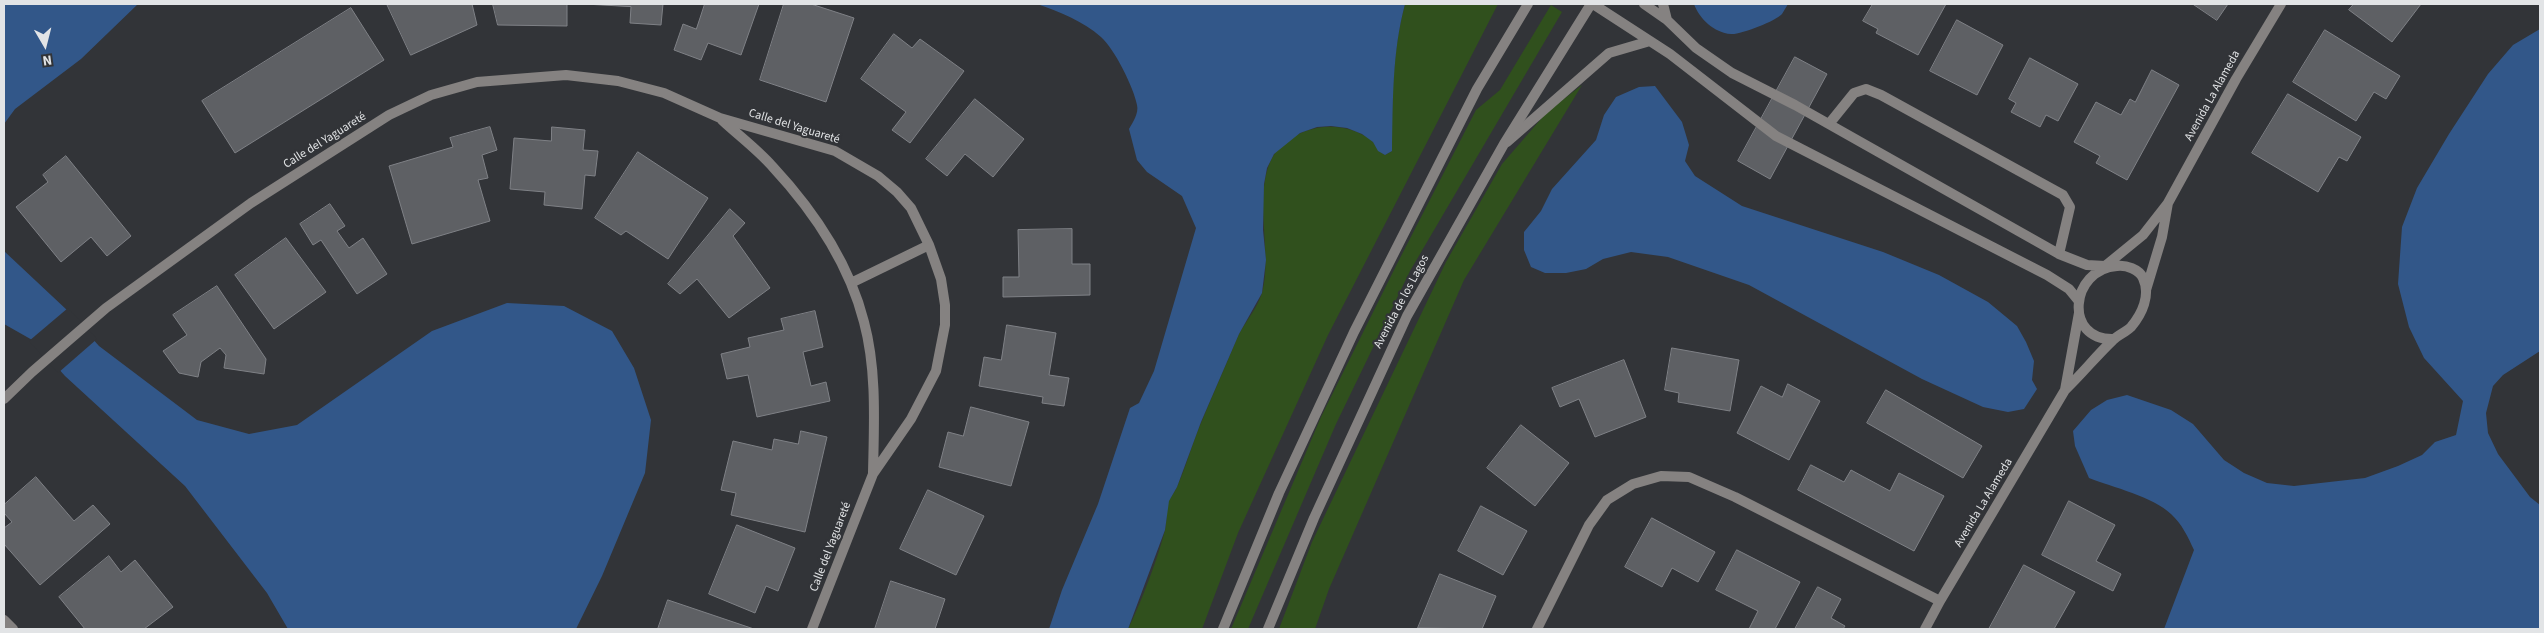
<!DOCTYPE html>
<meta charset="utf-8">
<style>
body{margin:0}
#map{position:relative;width:2544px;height:633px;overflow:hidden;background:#323438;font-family:"Source Sans 3",sans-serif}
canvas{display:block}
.frame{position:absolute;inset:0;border:5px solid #e2e4e6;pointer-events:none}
.north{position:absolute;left:20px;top:20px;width:50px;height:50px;-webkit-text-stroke:4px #323438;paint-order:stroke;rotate:172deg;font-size:14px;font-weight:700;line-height:20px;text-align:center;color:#e2e4e6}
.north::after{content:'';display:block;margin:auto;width:18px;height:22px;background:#e2e4e6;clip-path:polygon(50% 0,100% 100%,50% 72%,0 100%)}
</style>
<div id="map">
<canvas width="2544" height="633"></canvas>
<div class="frame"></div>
<div class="north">N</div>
</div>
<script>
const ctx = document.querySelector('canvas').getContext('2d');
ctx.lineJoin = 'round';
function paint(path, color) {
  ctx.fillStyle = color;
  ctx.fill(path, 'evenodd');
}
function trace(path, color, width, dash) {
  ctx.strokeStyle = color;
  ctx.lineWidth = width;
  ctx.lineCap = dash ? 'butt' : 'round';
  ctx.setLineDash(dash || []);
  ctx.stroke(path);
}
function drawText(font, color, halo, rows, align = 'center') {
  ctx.font = font + ' "Source Sans 3",sans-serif';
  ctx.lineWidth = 4.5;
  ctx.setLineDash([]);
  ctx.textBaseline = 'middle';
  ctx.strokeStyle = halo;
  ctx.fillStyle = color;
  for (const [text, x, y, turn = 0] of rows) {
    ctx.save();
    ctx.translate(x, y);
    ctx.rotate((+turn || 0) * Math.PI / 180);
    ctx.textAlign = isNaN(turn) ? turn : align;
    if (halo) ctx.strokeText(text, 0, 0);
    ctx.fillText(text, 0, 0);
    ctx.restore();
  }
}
paint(new Path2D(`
 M 1405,4 L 1498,4 L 1328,335 L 1238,533 L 1202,629 L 1128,629 C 1141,603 1158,558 1165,530 C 1167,521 1166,509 1169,500 C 1171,496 1175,492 1177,487 C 1186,467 1192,444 1201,423 C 1213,394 1226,365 1238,336 C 1245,322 1257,309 1262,293 C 1275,251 1246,177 1283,144 C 1309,123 1343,121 1370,139 C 1377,144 1377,151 1385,155 L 1392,151 C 1392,101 1392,53 1405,4 Z
 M 1551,5 L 1562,12 L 1410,271 L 1336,424 L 1248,629 L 1231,629 L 1321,417 L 1397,264 L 1476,110 L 1500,90 Z
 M 1582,85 L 1464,280 L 1329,589 L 1315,629 L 1279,629 L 1312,542 L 1446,262 L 1502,164 L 1547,112 Z`), '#30501d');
paint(new Path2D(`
 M 4,4 L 138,4 L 81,59 L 15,109 L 4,124 Z
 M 1037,4 L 1405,4 C 1392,53 1393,101 1392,151 L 1385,155 L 1378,151 L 1373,142 L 1362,134 L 1347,128 L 1331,126 L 1317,127 L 1300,133 L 1274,154 L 1267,168 L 1264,184 L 1263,230 L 1266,260 L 1262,293 L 1239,334 L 1201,422 L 1177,487 L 1169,501 L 1165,530 L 1128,629 L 1049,629 L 1062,590 L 1098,504 L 1130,408 L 1139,403 L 1154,371 L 1196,228 L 1182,196 L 1147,172 L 1137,160 L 1129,129 C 1133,122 1139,113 1137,105 C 1134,88 1114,48 1101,37 C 1083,21 1060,12 1037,4 Z
 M 1694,4 L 1788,4 C 1786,7 1784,11 1782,14 C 1776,21 1740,35 1731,34 C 1714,33 1699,18 1694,4 Z
 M 2540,29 L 2540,351 L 2503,375 L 2493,386 L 2486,413 L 2488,433 L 2498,454 L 2530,497 L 2540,505 L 2540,629 L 2164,629 L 2194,550 C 2188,537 2182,524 2171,514 C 2154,497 2112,487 2089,478 L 2075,446 L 2073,431 L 2091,410 L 2107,400 L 2127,395 L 2171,410 L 2193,424 L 2224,460 L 2244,473 L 2267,483 L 2294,486 L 2365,478 L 2398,466 L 2422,455 L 2435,442 L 2456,435 L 2463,401 L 2424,358 L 2409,327 L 2398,284 L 2402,227 L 2417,188 L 2449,134 L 2488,74 L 2513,45 Z
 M 1655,86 L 1682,122 L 1689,145 L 1685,161 L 1695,176 L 1742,206 L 1883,252 L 1939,275 L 1988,302 L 2017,326 L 2026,342 L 2034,361 L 2032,380 L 2037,389 L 2024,409 L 2008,412 L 1983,407 L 1922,379 L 1749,285 L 1668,257 L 1631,252 L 1603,259 L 1586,269 L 1566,273 L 1545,273 L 1531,267 L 1524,250 L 1524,232 L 1541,211 L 1552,189 L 1596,140 L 1604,115 L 1616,97 L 1639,87 Z
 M 4,251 L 68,311 L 99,346 L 197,420 L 249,434 L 297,425 L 432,331 L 507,303 L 564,306 L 612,331 L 634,368 L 651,420 L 645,473 L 602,576 L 576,629 L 288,629 L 267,593 L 185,486 L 65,376 L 34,341 L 4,324 Z`), '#325789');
paint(new Path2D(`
 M 68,308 L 97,339 L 58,373 L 29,341 Z`), '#323438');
const building = new Path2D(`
 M 387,4 L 472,4 L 477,25 L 411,55 Z
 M 493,4 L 567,4 L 567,26 L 498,25 Z
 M 585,4 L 663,4 L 661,25 L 630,23 L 631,7 Z
 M 705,4 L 759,4 L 741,55 L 708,43 L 701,60 L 674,50 L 683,24 L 696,29 Z
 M 784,4 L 811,4 L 854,18 L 826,102 L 760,80 Z
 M 1873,4 L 1946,4 L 1918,55 L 1876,33 L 1878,29 L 1863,21 Z
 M 2193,4 L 2228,4 L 2217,20 Z
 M 2354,4 L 2421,4 L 2392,42 L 2349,10 Z
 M 351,8 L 384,60 L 235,153 L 202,101 Z
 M 1957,20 L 2003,45 L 1977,95 L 1930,71 Z
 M 2325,30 L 2400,76 L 2386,99 L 2374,92 L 2356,121 L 2293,82 Z
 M 894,34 L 912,48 L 920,39 L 964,71 L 910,143 L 892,130 L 906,112 L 861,79 Z
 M 1795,57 L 1827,74 L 1770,179 L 1738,161 Z
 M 2030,58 L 2078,84 L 2058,121 L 2046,115 L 2040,127 L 2011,112 L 2016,103 L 2009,99 Z
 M 2152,70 L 2179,85 L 2127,180 L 2096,163 L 2100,156 L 2074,142 L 2096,102 L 2121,115 L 2130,99 L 2135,102 Z
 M 2288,94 L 2361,137 L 2347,161 L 2339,157 L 2318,192 L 2252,153 Z
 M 975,99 L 1024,139 L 993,177 L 965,154 L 947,176 L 926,159 Z
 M 490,127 L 497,150 L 482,155 L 488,178 L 478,180 L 490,221 L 412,244 L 389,166 L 453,147 L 450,138 Z
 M 552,127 L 585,130 L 583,150 L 598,151 L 595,176 L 585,175 L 582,209 L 544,205 L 545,192 L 510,189 L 514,138 L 551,141 Z
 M 638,152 L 708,198 L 668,259 L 626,231 L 621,235 L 595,218 Z
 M 66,156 L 131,236 L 107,256 L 91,237 L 61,262 L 16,207 L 48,182 L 43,175 Z
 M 330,204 L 345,226 L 337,231 L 349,248 L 363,238 L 387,274 L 357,294 L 321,240 L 313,245 L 300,224 Z
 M 730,209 L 745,223 L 733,236 L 770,288 L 729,318 L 697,279 L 680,294 L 668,284 Z
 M 1072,229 L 1072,264 L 1090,264 L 1090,295 L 1003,297 L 1003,277 L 1019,277 L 1018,230 Z
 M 286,238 L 326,292 L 274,329 L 235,275 Z
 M 217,286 L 266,359 L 264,374 L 224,368 L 226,355 L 220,348 L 201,362 L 198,377 L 179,373 L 163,351 L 187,335 L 173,315 Z
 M 815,311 L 823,347 L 803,352 L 811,386 L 826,382 L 830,401 L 757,417 L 748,375 L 727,379 L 721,354 L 750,347 L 748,338 L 784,330 L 781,319 Z
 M 1007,325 L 1056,333 L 1049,375 L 1069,378 L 1064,406 L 1042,403 L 1043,397 L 979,386 L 984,357 L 1001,360 Z
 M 1672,348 L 1739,360 L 1730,411 L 1678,402 L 1679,393 L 1665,390 Z
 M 1624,360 L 1646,417 L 1595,437 L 1579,399 L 1560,407 L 1552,388 Z
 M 1788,384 L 1820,401 L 1789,460 L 1737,433 L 1761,386 L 1782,397 Z
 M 1886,390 L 1982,446 L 1963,478 L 1867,423 Z
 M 971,407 L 1029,422 L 1011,486 L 939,467 L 948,432 L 963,436 Z
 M 1521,425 L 1569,463 L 1535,506 L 1487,468 Z
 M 801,431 L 827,437 L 805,532 L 731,515 L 736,493 L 721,490 L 733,441 L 772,450 L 774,439 L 798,444 Z
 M 1811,465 L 1844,482 L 1851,470 L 1890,491 L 1899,473 L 1944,496 L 1914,551 L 1798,490 Z
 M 36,477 L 74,521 L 93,505 L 110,524 L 40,585 L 4,544 L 4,528 L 12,522 L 4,513 L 4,505 Z
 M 928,490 L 984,516 L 956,575 L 900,549 Z
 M 2069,501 L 2115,525 L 2096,561 L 2121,574 L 2113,591 L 2042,555 Z
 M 1481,506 L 1527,531 L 1503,575 L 1458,551 Z
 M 1652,518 L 1715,552 L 1698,582 L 1672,568 L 1662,587 L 1625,567 Z
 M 737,525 L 795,548 L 778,591 L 766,586 L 755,613 L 709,594 Z
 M 1737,550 L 1800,582 L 1775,629 L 1749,629 L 1758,611 L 1716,590 Z
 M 109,556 L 121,572 L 135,560 L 173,607 L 144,629 L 85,629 L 59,597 Z
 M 2024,565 L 2075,592 L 2054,629 L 1989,629 Z
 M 1440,574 L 1496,596 L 1482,629 L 1418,628 Z
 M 891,581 L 945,599 L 935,629 L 875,629 Z
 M 1818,587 L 1841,599 L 1831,618 L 1845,626 L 1843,629 L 1795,629 Z
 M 668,600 L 754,629 L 658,629 Z`);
paint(building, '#5e6064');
trace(building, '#7f8186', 1);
trace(new Path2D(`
 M 1593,4 L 1670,54 L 1776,136 L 2047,275 L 2069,289 L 2078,300
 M 1644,4 L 1667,20 L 1696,48 L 1732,73 L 1795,105 L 2059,254 L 2087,265 L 2105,266 L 2143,235 L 2168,203 L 2162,237 L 2146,290
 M 1663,4 L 1667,20
 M 722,120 C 738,135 757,149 772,166 C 813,210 849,263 864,322 C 877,370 874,424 873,473
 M 1829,124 L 1854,93 L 1866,89 L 1881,95 L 2063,195 L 2070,207 L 2059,254
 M 1507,142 L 1609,53 L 1650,41
 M 2168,203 L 2236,79 L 2281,4
 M 851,283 L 929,245
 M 2079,313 L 2065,390 C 2082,374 2096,356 2113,340 C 2118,335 2126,332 2131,327 C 2142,314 2151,295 2143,278 C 2139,269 2126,265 2117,266 C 2070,269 2063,341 2114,339
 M 4,399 L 32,372 L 106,308 L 251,203 L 389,115 L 431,95 L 477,82 L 566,75 L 618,81 L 664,93 L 720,118 L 835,151 L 878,176 L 897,192 L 911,208 L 929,245 L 941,279 L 945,305 L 945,325 L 936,371 L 911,419 L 873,474 L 812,629
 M 4,620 L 13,629
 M 1537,629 L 1589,525 L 1607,500 L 1633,484 L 1661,476 L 1689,477 L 1735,497 L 1940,601
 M 1925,629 L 1940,601 L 2065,390`), '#858281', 10);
trace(new Path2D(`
 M 1223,629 L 1279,493 L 1354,332 L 1477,89 L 1528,4
 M 1268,629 L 1314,518 L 1407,316 L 1504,144 L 1591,4`), '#858281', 10);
drawText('12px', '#e2e4e6', '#323438', [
 ["Avenida La Alameda",2213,96,-61],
 ["Calle del Yaguareté",794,127,17],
 ["Calle del Yaguareté",325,141,-32],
 ["Avenida de los Lagos",1402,302,-62],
 ["Avenida La Alameda",1984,503,-59],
 ["Calle del Yaguareté",831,547,-69]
]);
</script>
